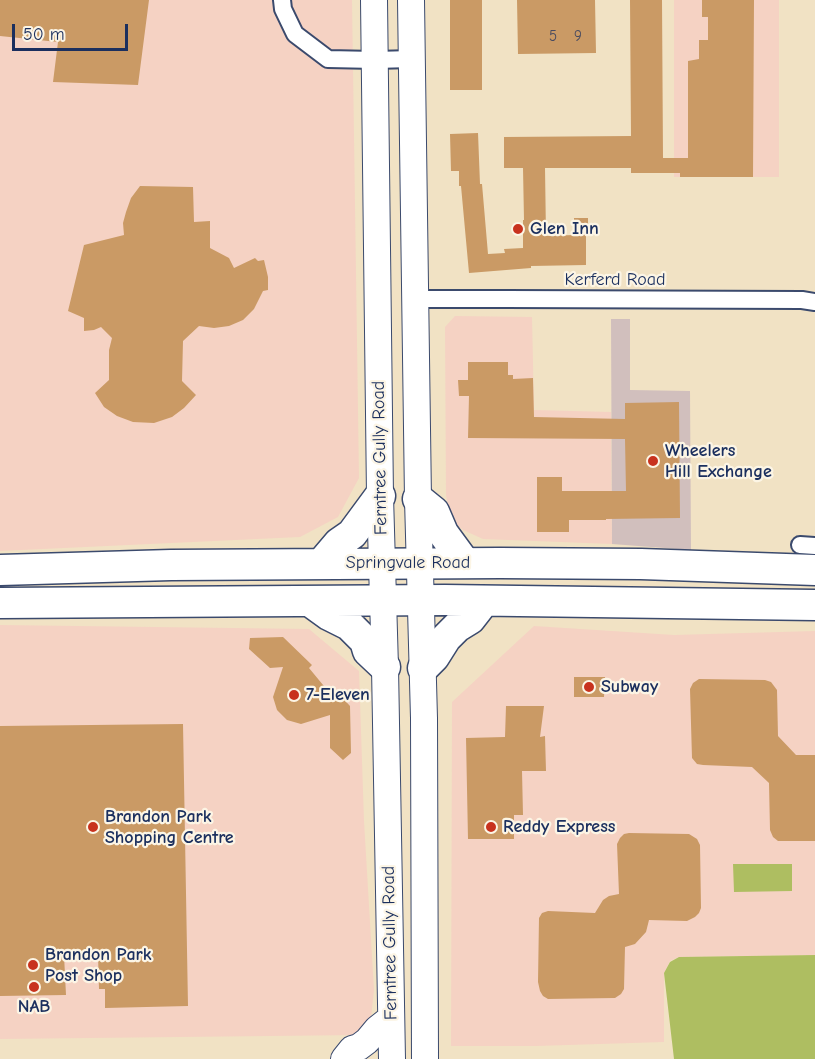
<!DOCTYPE html>
<style>
body{margin:0}
#map{position:relative;width:815px;height:1059px;overflow:hidden;background:#f1e2c4;font-family:"Comic Neue",sans-serif}
canvas{display:block}
.scale{position:absolute;left:12px;top:24px;width:116px;height:27px;box-sizing:border-box;border:3px solid #1b2f5e;border-top:0;padding-left:8px;font-size:18px;line-height:21px;white-space:nowrap;color:#1b2f5e;-webkit-text-stroke:4px #fcf5e5;paint-order:stroke}
</style>
<div id="map">
<canvas width="815" height="1059"></canvas>
<div class="scale">50 m</div>
</div>
<script>
const ctx = document.querySelector('canvas').getContext('2d');
ctx.lineJoin = 'round';
function paint(path, color) {
  ctx.fillStyle = color;
  ctx.fill(path, 'evenodd');
}
function trace(path, color, width, dash) {
  ctx.strokeStyle = color;
  ctx.lineWidth = width;
  ctx.lineCap = dash ? 'butt' : 'round';
  ctx.setLineDash(dash || []);
  ctx.stroke(path);
}
function drawText(font, color, halo, rows, align = 'center') {
  ctx.font = font + ' "Comic Neue",sans-serif';
  ctx.lineWidth = 4.5;
  ctx.setLineDash([]);
  ctx.textBaseline = 'middle';
  ctx.strokeStyle = halo;
  ctx.fillStyle = color;
  for (const [text, x, y, turn = 0] of rows) {
    ctx.save();
    ctx.translate(x, y);
    ctx.rotate((+turn || 0) * Math.PI / 180);
    ctx.textAlign = isNaN(turn) ? turn : align;
    if (halo) ctx.strokeText(text, 0, 0);
    ctx.fillText(text, 0, 0);
    ctx.restore();
  }
}
paint(new Path2D(`
 M 0,0 L 352,0 L 359,478 L 338,517 L 300,537 L 0,551 Z
 M 674,0 L 779,0 L 779,177 L 674,177 Z
 M 455,316 L 532,317 L 534,410 L 611,412 L 612,544 L 483,539 L 463,530 L 455,523 L 449,511 L 446,495 L 445,327 Z
 M 0,625 L 309,629 L 359,671 L 364,821 L 374,990 L 371,1018 L 360,1035 L 0,1039 Z
 M 534,626 L 674,635 L 815,631 L 815,955 L 679,957 L 670,961 L 664,973 L 664,1042 L 536,1046 L 451,1046 L 452,702 Z`), '#f5d2c3');
paint(new Path2D(`
 M 611,319 L 630,319 L 630,390 L 690,391 L 691,550 L 612,544 Z`), '#d1bfbd');
paint(new Path2D(`
 M 733,864 L 792,864 L 792,891 L 734,892 Z
 M 815,955 L 815,1059 L 674,1059 L 664,973 L 670,962 L 679,957 Z`), '#aebe61');
paint(new Path2D(`
 M 0,0 L 149,0 L 138,85 L 53,82 L 58,42 L 0,36 Z
 M 450,0 L 482,0 L 482,90 L 450,90 Z
 M 517,0 L 595,0 L 596,53 L 518,54 Z
 M 630,0 L 662,0 L 663,158 L 688,158 L 688,61 L 699,59 L 699,40 L 708,40 L 708,17 L 702,17 L 702,0 L 754,0 L 753,177 L 680,177 L 680,173 L 631,173 L 631,168 L 545,168 L 546,236 L 574,235 L 574,218 L 588,218 L 588,236 L 586,236 L 586,265 L 531,266 L 531,268 L 469,273 L 461,186 L 459,186 L 459,171 L 451,171 L 450,134 L 478,133 L 480,184 L 482,184 L 488,254 L 505,253 L 504,249 L 523,248 L 523,220 L 524,220 L 523,168 L 504,168 L 504,137 L 631,136 Z
 M 140,186 L 193,187 L 194,222 L 210,221 L 210,248 L 229,258 L 234,268 L 255,258 L 258,261 L 264,260 L 268,277 L 268,290 L 263,291 L 254,309 L 243,320 L 229,326 L 214,328 L 199,326 L 183,341 L 182,381 L 196,395 L 184,408 L 172,417 L 154,423 L 133,422 L 117,416 L 104,407 L 95,393 L 109,380 L 109,350 L 112,338 L 101,327 L 94,330 L 84,331 L 84,318 L 68,311 L 84,245 L 124,235 L 123,223 L 126,212 L 131,198 Z
 M 468,362 L 508,362 L 508,375 L 513,375 L 513,379 L 533,378 L 534,417 L 625,419 L 625,403 L 679,402 L 680,518 L 606,519 L 606,520 L 569,520 L 569,532 L 537,532 L 537,477 L 562,477 L 562,491 L 626,491 L 625,439 L 468,438 L 469,396 L 459,396 L 458,380 L 468,380 Z
 M 283,637 L 312,665 L 309,668 L 328,691 L 332,687 L 350,706 L 351,753 L 343,760 L 330,748 L 330,715 L 301,724 L 287,720 L 277,710 L 273,697 L 283,667 L 270,668 L 249,649 L 250,638 Z
 M 574,677 L 605,677 L 604,697 L 574,697 Z
 M 699,679 L 765,680 L 771,682 L 777,690 L 778,736 L 796,755 L 815,755 L 815,841 L 778,841 L 773,837 L 770,830 L 769,783 L 752,767 L 703,765 L 697,764 L 692,758 L 690,689 L 693,683 Z
 M 506,706 L 544,706 L 540,737 L 545,736 L 546,771 L 522,771 L 523,815 L 514,815 L 514,839 L 468,839 L 466,738 L 505,737 Z
 M 183,724 L 188,1006 L 105,1008 L 105,989 L 99,989 L 98,955 L 64,955 L 66,995 L 0,996 L 0,726 Z
 M 629,833 L 689,834 L 697,839 L 700,845 L 701,908 L 699,913 L 695,917 L 687,921 L 649,920 L 646,932 L 635,944 L 625,947 L 624,989 L 621,994 L 615,998 L 548,999 L 543,996 L 540,991 L 538,982 L 539,918 L 542,913 L 548,911 L 595,913 L 603,900 L 609,896 L 619,894 L 617,844 L 620,838 L 624,834 Z`), '#ca9a65');
const street = new Path2D(`
 M 282,0 L 283,9 L 295,34 L 328,59 L 375,60 L 412,59
 M 415,299 L 506,299 L 802,300 L 815,302
 M 800,545 L 815,546`);
const primary = new Path2D(`
 M 374,0 L 380,496 L 385,667 L 392,1059
 M 411,0 L 418,499 L 424,718 L 425,1059
 M 344,1059 L 352,1049 L 359,1047 L 367,1041 L 377,1029 L 391,1018`);
const highway = new Path2D(`
 M 418,499 L 434,512 L 443,533 L 465,563
 M 322,563 L 339,543 L 352,534 L 380,496
 M 0,570 L 171,565 L 500,563 L 641,564 L 815,570
 M 311,602 L 329,615 L 349,625 L 365,641 L 368,651 L 385,667
 M 0,603 L 445,600 L 815,605
 M 423,668 L 434,657 L 446,638 L 457,627 L 470,619 L 484,601`);
trace(street, '#3b4a6d', 20);
trace(primary, '#3b4a6d', 28);
trace(highway, '#3b4a6d', 33);
trace(street, '#fff', 16);
trace(primary, '#fff', 26);
trace(highway, '#fff', 30);
for (const [x, y, r, color] of [
 [518,229,6,"#c8321e"],
 [653,461,6,"#c8321e"],
 [589,687,6,"#c8321e"],
 [294,695,6,"#c8321e"],
 [93,827,6,"#c8321e"],
 [491,827,6,"#c8321e"],
 [33,965,6,"#c8321e"],
 [34,987,6,"#c8321e"]
]) {
  const dot = new Path2D();
  dot.arc(x, y, r, 0, 2 * Math.PI);
  ctx.fillStyle = color;
  ctx.fill(dot);
  trace(dot, '#fcf5e5', 2);
}
drawText('15px', '#474a60', null, [
 ["5",553,37],
 ["9",578,37]
]);
drawText('bold 18px', '#1b2f5e', '#fcf5e5', [
 ["Glen Inn",530,229],
 ["Wheelers",665,451],
 ["Hill Exchange",665,472],
 ["Subway",601,687],
 ["7-Eleven",306,695],
 ["Brandon Park",105,817],
 ["Shopping Centre",105,838],
 ["Reddy Express",503,827],
 ["Brandon Park",45,955],
 ["Post Shop",45,976],
 ["NAB",34,1007,"center"]
], 'left');
drawText('18px', '#1b2f5e', '#fcf5e5', [
 ["Kerferd Road",615,280],
 ["Ferntree Gully Road",380,458,-91],
 ["Springvale Road",408,563],
 ["Ferntree Gully Road",390,943,-91]
]);
</script>
